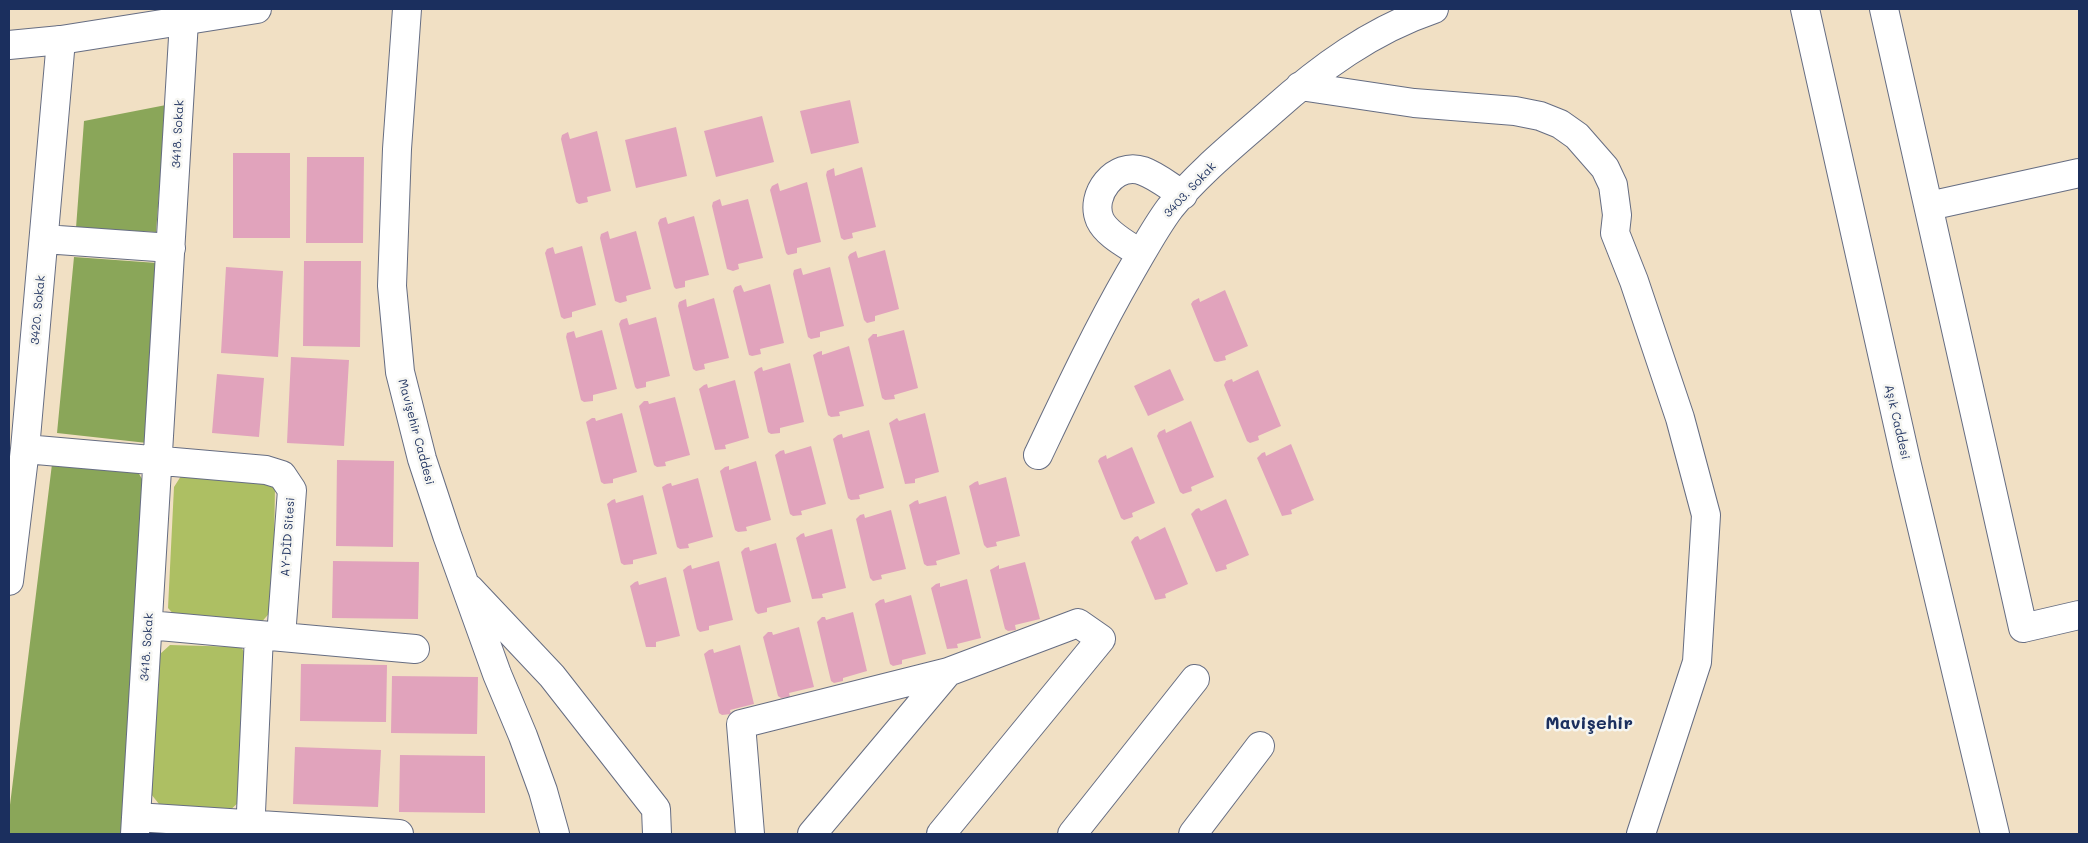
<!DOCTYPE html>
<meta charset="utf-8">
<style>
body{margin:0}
#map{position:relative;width:2088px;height:843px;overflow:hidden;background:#f1e0c4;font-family:Mali,sans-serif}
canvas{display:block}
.frame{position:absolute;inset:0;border:10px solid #1b2f5e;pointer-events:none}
</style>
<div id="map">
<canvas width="2088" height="843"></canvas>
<div class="frame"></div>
</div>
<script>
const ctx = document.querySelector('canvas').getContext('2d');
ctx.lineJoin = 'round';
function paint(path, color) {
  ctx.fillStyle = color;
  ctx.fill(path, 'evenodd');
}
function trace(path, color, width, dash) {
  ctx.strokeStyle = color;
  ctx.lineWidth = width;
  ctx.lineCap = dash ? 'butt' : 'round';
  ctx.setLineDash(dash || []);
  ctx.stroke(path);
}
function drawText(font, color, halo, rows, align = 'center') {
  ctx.font = font + ' Mali,sans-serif';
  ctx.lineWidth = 5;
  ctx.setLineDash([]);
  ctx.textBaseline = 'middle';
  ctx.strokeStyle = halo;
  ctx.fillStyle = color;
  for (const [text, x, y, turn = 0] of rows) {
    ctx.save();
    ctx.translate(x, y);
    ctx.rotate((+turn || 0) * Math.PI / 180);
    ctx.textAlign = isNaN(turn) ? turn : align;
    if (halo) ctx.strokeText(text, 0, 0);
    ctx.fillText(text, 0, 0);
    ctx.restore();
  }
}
paint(new Path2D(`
 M 181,476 L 267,477 L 275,487 L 273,609 L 259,625 L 177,618 L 168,608 L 174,487 Z
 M 170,645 L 241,647 L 249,659 L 240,801 L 227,813 L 159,804 L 151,794 L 160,654 Z`), '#adbf63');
paint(new Path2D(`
 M 166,105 L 156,232 L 76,228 L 84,121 Z
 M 74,257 L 157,263 L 147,443 L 57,433 Z
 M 52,464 L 137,470 L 148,490 L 126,834 L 9,834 L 9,813 Z`), '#8aa659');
paint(new Path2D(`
 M 850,100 L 859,143 L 811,154 L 800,111 Z
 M 762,116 L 774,162 L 716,177 L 704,131 Z
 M 676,127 L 687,176 L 636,188 L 625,140 Z
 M 597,131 L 611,191 L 587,197 L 588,202 L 579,204 L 576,202 L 561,139 L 562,135 L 568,132 L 570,139 Z
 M 233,153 L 290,153 L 290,238 L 233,238 Z
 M 307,157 L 364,157 L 363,243 L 306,243 Z
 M 862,167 L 876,227 L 852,233 L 853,238 L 844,240 L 841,238 L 826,175 L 827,171 L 834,168 L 835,176 Z
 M 807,182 L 821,242 L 797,248 L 797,253 L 788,255 L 786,253 L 770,190 L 772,186 L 778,183 L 780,191 Z
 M 720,199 L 722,206 L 748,199 L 763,258 L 738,264 L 739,269 L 733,271 L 727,269 L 712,206 L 713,202 Z
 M 694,216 L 709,275 L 685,281 L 685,287 L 676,289 L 674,287 L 658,223 L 660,219 L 666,217 L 668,224 Z
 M 608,231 L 610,239 L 636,231 L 651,289 L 626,296 L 627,301 L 620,303 L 615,301 L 600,238 L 601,234 Z
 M 582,246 L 596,305 L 572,312 L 572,317 L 564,319 L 561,317 L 545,253 L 547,249 L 553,247 L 555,254 Z
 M 885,250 L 899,309 L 875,316 L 875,321 L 867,323 L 864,320 L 848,257 L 850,254 L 856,251 L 858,258 Z
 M 304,261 L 361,261 L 360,347 L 303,346 Z
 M 226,267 L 283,271 L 278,357 L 221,353 Z
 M 830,267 L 844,326 L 820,332 L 820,337 L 811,339 L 808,337 L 793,274 L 794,270 L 801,268 L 803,275 Z
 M 770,284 L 784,343 L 760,349 L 761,354 L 752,356 L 749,355 L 733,291 L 735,287 L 741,285 L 744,292 Z
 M 1225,290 L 1248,346 L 1225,356 L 1226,360 L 1217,362 L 1214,361 L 1191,304 L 1193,301 L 1199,298 L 1200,302 Z
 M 714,298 L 729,358 L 704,364 L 705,369 L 696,371 L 693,369 L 678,306 L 679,302 L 686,299 L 687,307 Z
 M 656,317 L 670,376 L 646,382 L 646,387 L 637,389 L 635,387 L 619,324 L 621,320 L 627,318 L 629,325 Z
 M 602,330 L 617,389 L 593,395 L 593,401 L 584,402 L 581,400 L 566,337 L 567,333 L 574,331 L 576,338 Z
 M 904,330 L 918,388 L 894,395 L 895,399 L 885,400 L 882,398 L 868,339 L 873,334 L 877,334 L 877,337 Z
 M 849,346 L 864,406 L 839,412 L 840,416 L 831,417 L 828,415 L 813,355 L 818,352 L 822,351 L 822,355 Z
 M 291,357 L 349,360 L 344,446 L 287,443 Z
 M 790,363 L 804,422 L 780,428 L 780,433 L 771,434 L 768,432 L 754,372 L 759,368 L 762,367 L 763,371 Z
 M 1170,369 L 1184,400 L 1148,416 L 1134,386 Z
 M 1258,370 L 1281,426 L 1258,436 L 1259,440 L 1250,443 L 1247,441 L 1224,385 L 1226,381 L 1232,379 L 1233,382 Z
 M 217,374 L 264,378 L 259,437 L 212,433 Z
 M 735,380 L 749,438 L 725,445 L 726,449 L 715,450 L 699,389 L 704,385 L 707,384 L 708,388 Z
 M 675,397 L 690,455 L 665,462 L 666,466 L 657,467 L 654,465 L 639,406 L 644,401 L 648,401 L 649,404 Z
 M 622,413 L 637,472 L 613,479 L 613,483 L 604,484 L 601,482 L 586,422 L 592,418 L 595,418 L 596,421 Z
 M 925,413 L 939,472 L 915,479 L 915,483 L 905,484 L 889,423 L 897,418 L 899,421 Z
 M 1191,421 L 1214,477 L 1191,487 L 1192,491 L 1183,494 L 1180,492 L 1157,436 L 1159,432 L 1165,429 L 1166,433 Z
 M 869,430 L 884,488 L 859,495 L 860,499 L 851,500 L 848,498 L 833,439 L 838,435 L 842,434 L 843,438 Z
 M 1291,444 L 1314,500 L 1291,510 L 1292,514 L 1282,516 L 1257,458 L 1262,453 L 1265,452 L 1266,456 Z
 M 811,446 L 826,504 L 801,511 L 802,515 L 793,516 L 790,514 L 775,455 L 780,451 L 784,450 L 785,454 Z
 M 1132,447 L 1155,503 L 1132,513 L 1133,517 L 1124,520 L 1121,518 L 1098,461 L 1100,458 L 1106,455 L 1107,459 Z
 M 337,460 L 394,461 L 393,547 L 336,546 Z
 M 756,461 L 771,520 L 746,527 L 747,531 L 738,532 L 735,530 L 720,471 L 725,467 L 729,466 L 729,470 Z
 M 1006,477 L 1020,536 L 996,542 L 997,546 L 987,548 L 984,545 L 969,486 L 975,482 L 978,481 L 979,485 Z
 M 698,478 L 713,537 L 688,544 L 689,548 L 680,549 L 677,547 L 662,487 L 667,484 L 671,483 L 672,486 Z
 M 643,495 L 657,554 L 633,560 L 633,564 L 624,565 L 621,563 L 607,504 L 612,500 L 615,499 L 616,503 Z
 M 946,496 L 960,554 L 936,561 L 937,565 L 927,566 L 924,564 L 909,505 L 915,501 L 918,500 L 919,504 Z
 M 1226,499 L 1249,555 L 1226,565 L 1227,569 L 1216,572 L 1191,514 L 1196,509 L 1199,508 L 1201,511 Z
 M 891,510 L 906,569 L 881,575 L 882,579 L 873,581 L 870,578 L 856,519 L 860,515 L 864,514 L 865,518 Z
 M 1165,527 L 1188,584 L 1165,594 L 1166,598 L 1155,600 L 1131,542 L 1135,537 L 1138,536 L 1140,540 Z
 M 832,529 L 846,588 L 822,594 L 823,598 L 812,599 L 796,538 L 801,534 L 804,533 L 805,537 Z
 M 776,543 L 791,602 L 767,608 L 767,612 L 758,614 L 755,611 L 741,552 L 745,548 L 749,547 L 750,551 Z
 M 333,561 L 419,562 L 418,619 L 332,618 Z
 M 719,561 L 733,620 L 709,626 L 709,630 L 700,632 L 697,629 L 683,570 L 688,566 L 691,565 L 692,569 Z
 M 1025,562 L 1040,619 L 1015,625 L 1016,630 L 1008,631 L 1005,629 L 990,570 L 999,565 L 999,569 Z
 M 666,577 L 680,636 L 656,642 L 656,647 L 646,647 L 630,586 L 635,582 L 638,581 L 639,585 Z
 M 967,579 L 981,638 L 957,644 L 958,648 L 947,649 L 931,588 L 936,584 L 940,583 L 940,587 Z
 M 911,595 L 926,654 L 902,660 L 902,664 L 893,666 L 890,664 L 875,604 L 880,600 L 884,599 L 885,603 Z
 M 853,612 L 867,671 L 843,678 L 843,681 L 834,683 L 831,681 L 817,622 L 822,617 L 825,617 L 826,620 Z
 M 799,627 L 814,687 L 789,693 L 790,697 L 781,698 L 778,696 L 763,637 L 768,632 L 772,632 L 773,635 Z
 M 740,645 L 754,704 L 730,710 L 731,714 L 722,715 L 719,713 L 704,654 L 709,650 L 713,649 L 714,653 Z
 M 301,664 L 387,665 L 386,722 L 300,721 Z
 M 392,676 L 478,677 L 477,734 L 391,733 Z
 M 295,747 L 381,750 L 378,807 L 293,804 Z
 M 400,755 L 485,756 L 485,813 L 399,812 Z`), '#e1a3bc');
const minor = new Path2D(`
 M 407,9 L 397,149 L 392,286 L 400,372 L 422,459 L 447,535 L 497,674 L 523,736 L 543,791 L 555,834
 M 1805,9 L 1907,465 L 1995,834
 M 1884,9 L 2023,628 L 2079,615
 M 1300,86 L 1414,103 L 1515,111 L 1540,116 L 1560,124 L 1577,136 L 1605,168 L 1613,185 L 1617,215 L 1615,233 L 1634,281 L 1680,418 L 1706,515 L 1697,662 L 1641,834
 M 1929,206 L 2079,173
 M 44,239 L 171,248
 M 1141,254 C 1128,245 1107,235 1100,220 C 1089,195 1115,161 1143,171 C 1157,176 1170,187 1183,195
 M 25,449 L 266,470 L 282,475 L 292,490 L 281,637
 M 1038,455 C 1067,394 1096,332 1130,273 C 1143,251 1155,228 1170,208 C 1199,172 1237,142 1272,111 C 1320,68 1372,30 1434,9
 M 9,581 L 25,449 L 61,40
 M 470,589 L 552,676 L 656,809 L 657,834
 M 148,625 L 415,649
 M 136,817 L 399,834
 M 135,834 L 184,21
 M 250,834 L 259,635
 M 750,834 L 741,724 L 948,672
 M 812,834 L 948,672 L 1078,623 L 1101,639 L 941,834
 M 1072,834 L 1195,679
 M 1193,834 L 1260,746`);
const major = new Path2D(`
 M 9,45 L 61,40 L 257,9`);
trace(minor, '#666d82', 30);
trace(major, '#666d82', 30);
trace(minor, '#fff', 28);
trace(major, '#fff', 28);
drawText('12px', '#1b2f5e', '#f6f6f2', [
 ["3418. Sokak",178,134,-87],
 ["3403. Sokak",1190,190,-47],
 ["3420. Sokak",38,310,-85],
 ["Aşık Caddesi",1897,422,77],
 ["Mavişehir Caddesi",416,432,75],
 ["AY-DİD Sitesi",288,537,-86],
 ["3418. Sokak",147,647,-86]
]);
drawText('bold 18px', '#1b2f5e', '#f6f6f2', [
 ["Mavişehir",1589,723]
]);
</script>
